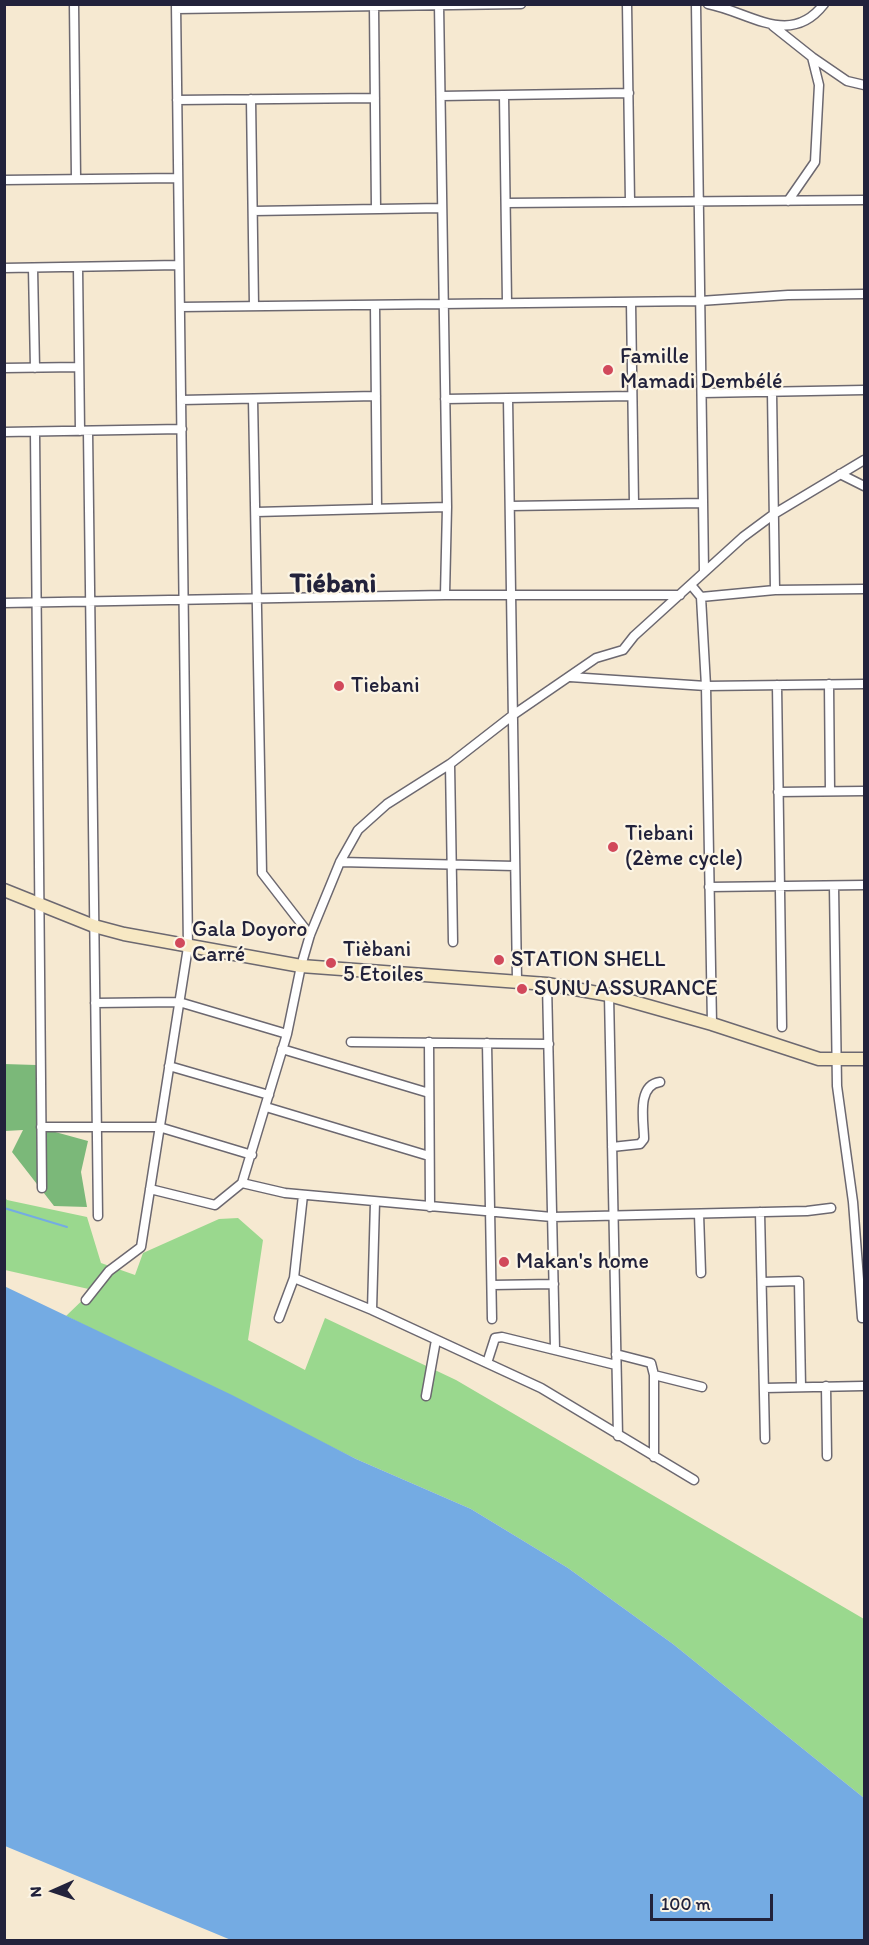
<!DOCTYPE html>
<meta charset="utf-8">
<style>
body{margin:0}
#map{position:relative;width:869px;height:1945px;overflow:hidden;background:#f6e9d1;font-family:Itim,sans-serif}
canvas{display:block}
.frame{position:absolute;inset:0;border:6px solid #22223b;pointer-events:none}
.north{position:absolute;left:24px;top:1861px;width:60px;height:60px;-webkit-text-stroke:4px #fcf5e5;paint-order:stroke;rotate:267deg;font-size:16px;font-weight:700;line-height:24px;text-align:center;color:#22223b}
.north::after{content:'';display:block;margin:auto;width:21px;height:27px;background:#22223b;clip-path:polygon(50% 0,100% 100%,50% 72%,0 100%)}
.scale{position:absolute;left:650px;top:1894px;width:123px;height:27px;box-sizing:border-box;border:3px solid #22223b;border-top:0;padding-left:8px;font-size:18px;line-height:21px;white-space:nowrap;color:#22223b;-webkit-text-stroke:4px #fcf5e5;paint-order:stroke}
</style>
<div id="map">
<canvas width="869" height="1945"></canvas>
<div class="frame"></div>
<div class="north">N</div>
<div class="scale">100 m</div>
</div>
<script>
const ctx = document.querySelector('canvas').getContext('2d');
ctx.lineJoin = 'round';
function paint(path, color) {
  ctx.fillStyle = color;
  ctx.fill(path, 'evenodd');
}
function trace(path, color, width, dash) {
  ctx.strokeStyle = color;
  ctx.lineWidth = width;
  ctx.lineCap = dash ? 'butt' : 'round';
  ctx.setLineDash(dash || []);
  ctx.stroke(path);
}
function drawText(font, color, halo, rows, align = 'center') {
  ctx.font = font + ' Itim,sans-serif';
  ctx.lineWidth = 4.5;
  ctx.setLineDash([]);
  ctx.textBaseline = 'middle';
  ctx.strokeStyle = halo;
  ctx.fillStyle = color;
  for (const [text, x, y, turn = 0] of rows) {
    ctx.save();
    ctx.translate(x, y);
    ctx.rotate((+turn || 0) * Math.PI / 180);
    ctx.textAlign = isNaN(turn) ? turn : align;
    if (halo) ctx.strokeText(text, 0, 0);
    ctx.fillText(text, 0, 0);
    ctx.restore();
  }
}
paint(new Path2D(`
 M 4,1196 L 7,1200 L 87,1217 L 101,1263 L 135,1275 L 143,1253 L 219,1219 L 238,1218 L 263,1240 L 248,1340 L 305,1370 L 325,1318 L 456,1380 L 864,1619 L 864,1798 L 673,1644 L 568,1568 L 471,1509 L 356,1459 L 66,1316 L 93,1290 L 5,1270 Z`), '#9ad88e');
paint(new Path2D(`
 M 4,1064 L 36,1065 L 48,1130 L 88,1141 L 81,1172 L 87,1207 L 54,1206 L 12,1152 L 23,1130 L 5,1131 Z`), '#7bb879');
paint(new Path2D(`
 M 4,1286 L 232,1395 L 356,1459 L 471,1509 L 568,1568 L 673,1644 L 864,1798 L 864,1940 L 231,1940 L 5,1846 Z`), '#74abe3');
trace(new Path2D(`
 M 4,1208 L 67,1227`), '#74abe3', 2);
const minor = new Path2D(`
 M 74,4 L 76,178
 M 439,4 L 447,507 L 445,595
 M 627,4 L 630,202
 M 696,4 L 704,571
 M 708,4 C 750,12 790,48 824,4
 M 374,6 L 376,209
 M 176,9 L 521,4
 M 773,26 L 812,57 L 819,85 L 815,162 L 788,201
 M 812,57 L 847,81 L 864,85
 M 504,95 L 507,303
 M 441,96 L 629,93
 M 251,99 L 254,306
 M 177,100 L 375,98
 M 4,180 L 178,178
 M 506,203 L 864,200
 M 253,211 L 442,208
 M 78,267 L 80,431
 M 4,268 L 179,265
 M 33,268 L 35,368
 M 631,302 L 634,504
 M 375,305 L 377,509
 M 180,307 L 700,301 L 788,295 L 864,294
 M 4,368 L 79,367
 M 772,392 L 775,590
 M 702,393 L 864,390
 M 508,398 L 517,980
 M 253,399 L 262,873 L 310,935
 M 445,399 L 632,396
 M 181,400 L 376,396
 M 88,431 L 98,1216
 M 4,432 L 182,429
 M 35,432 L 42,1188
 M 840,474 L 864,486
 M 510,506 L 703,503
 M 256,512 L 447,507
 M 691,585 L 701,597 L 706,686 L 712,1024
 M 701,597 L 775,590 L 864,589
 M 4,603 L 445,595 L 680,595
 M 570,677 L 706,686 L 864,684
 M 829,684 L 830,791
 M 777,685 L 782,1027
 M 450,764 L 453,942
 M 778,792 L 864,791
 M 340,862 L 515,866
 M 834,886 L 837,1086 L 853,1202 L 862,1318
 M 709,887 L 864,885
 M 547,984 L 555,1349
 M 609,995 L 618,1436
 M 95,1003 L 179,1002 L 287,1034
 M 351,1042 L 549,1044
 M 429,1042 L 430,1207
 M 487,1043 L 492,1319
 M 282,1049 L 429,1093
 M 169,1066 L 269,1095
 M 266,1107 L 429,1156
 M 41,1127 L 159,1127 L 252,1155
 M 612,1147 L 640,1144 L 644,1139 C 644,1122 636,1085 660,1082
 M 242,1183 L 285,1193 L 552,1217 L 807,1211 L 831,1208
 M 150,1189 L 215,1205 L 242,1183 L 287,1034 L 301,966 L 310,935 L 340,862 L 358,830 L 387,804 L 450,764 L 513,715 L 596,658 L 623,650 L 634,636 L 743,537 L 774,514 L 864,460
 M 760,1212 L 765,1439
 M 699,1214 L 701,1273
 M 294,1278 L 372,1310 L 541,1388 L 694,1480
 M 762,1282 L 799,1281 L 801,1387
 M 492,1285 L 554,1284
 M 86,1300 L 109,1271 L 141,1247 L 188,947 L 176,4
 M 372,1310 L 375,1202
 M 279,1318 L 294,1278 L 303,1195
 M 616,1354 L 651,1363 L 654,1375 L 702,1387
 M 487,1363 L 495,1338 L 502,1337 L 616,1365
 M 654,1375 L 654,1457
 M 826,1386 L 827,1456
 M 764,1388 L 863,1386
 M 426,1396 L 436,1340`);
const secondary = new Path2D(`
 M 4,890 L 94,926 L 124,934 L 301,966 L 547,984 L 609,995 L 712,1024 L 819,1059 L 864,1059`);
trace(minor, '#6c6870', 11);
trace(secondary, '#6c6870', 15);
trace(minor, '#fff', 8);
trace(secondary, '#f7e8c3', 12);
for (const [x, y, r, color] of [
 [608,370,6,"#d1495b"],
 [339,686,6,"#d1495b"],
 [613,847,6,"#d1495b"],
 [180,943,6,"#d1495b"],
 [499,960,6,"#d1495b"],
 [331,963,6,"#d1495b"],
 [522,989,6,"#d1495b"],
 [504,1262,6,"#d1495b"]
]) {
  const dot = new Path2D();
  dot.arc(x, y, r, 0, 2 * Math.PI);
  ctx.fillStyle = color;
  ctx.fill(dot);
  trace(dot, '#fcf5e5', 2);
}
drawText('22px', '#22223b', '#fcf5e5', [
 ["Famille",620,357],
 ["Mamadi Dembélé",620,382],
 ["Tiebani",351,686],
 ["Tiebani",625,834],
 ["(2ème cycle)",625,859],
 ["Gala Doyoro",192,930],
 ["Carré",192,955],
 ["Tièbani",343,950],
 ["5 Etoiles",343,975],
 ["STATION SHELL",511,960],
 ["SUNU ASSURANCE",534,989],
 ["Makan's home",516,1262]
], 'left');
drawText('bold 28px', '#22223b', '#fcf5e5', [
 ["Tiébani",333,585]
]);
</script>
